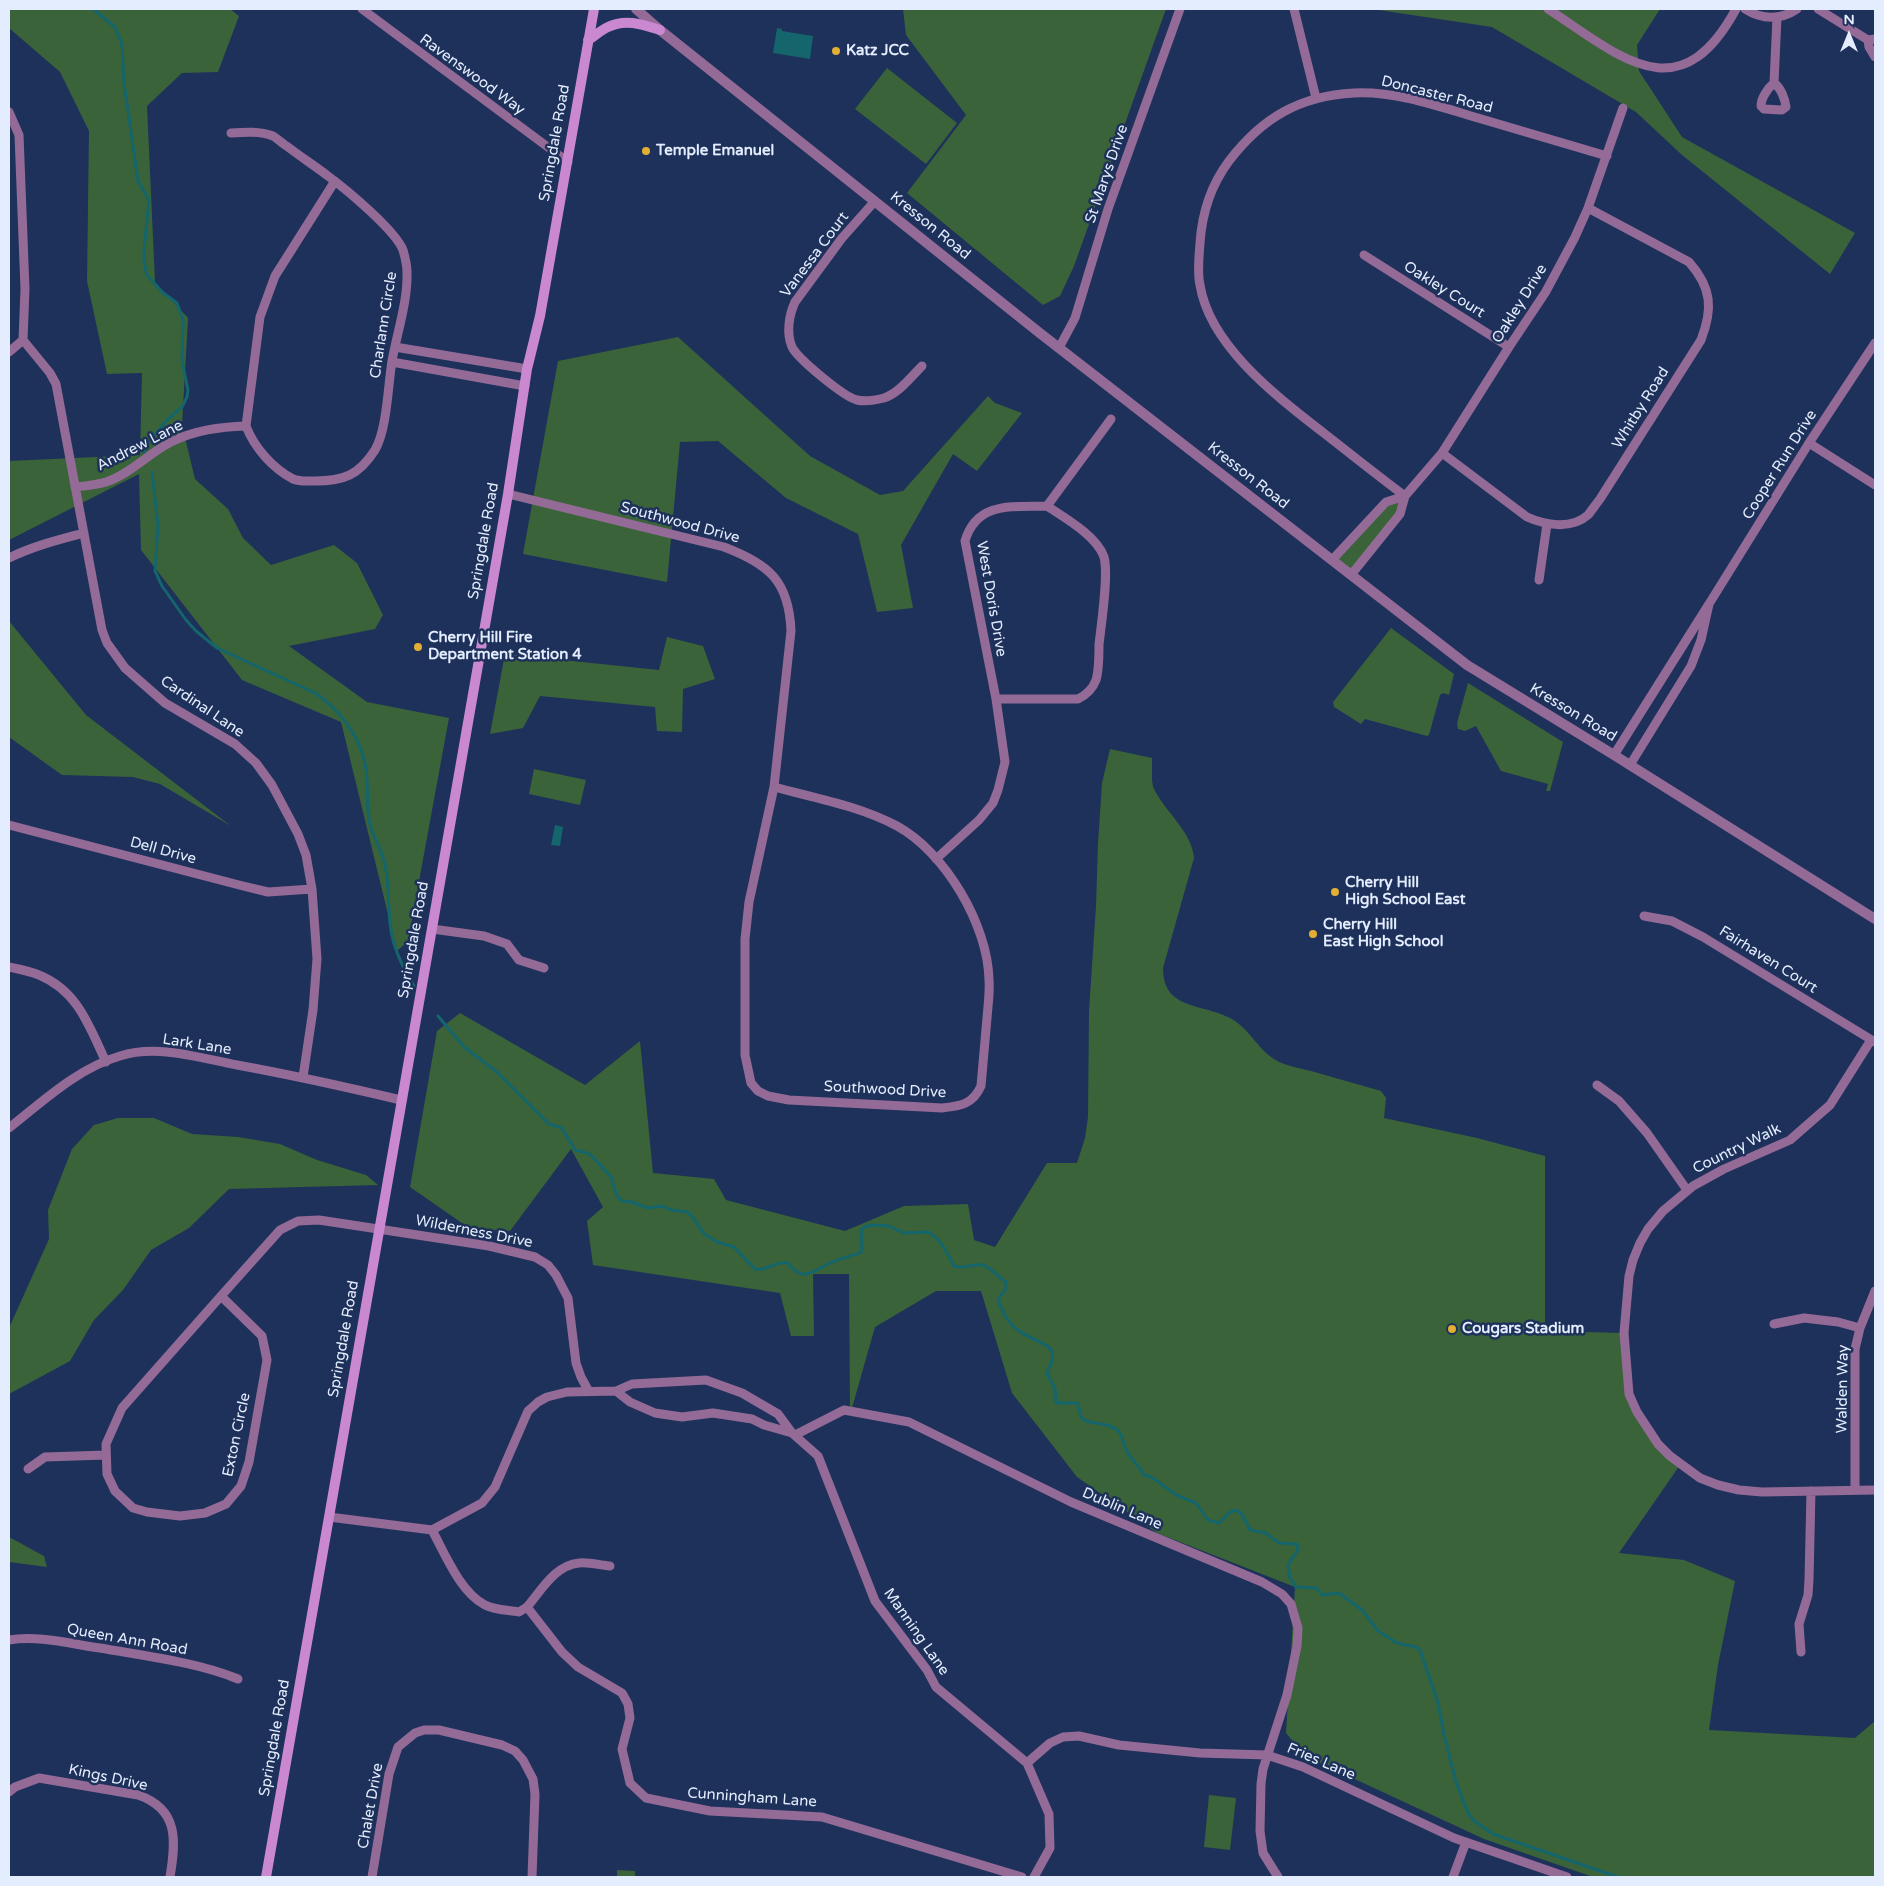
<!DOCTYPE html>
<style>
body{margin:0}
#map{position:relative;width:1884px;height:1886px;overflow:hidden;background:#1e315b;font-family:"Varela Round",sans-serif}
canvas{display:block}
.frame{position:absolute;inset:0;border:10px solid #e4edfd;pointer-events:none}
.north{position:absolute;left:1824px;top:10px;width:50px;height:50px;-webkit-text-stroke:4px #1e315b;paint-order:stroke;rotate:0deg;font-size:14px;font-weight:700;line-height:20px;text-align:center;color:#e4edfd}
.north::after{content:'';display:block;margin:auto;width:18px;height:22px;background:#e4edfd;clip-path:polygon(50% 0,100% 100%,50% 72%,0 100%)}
</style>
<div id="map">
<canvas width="1884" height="1886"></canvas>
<div class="frame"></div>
<div class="north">N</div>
</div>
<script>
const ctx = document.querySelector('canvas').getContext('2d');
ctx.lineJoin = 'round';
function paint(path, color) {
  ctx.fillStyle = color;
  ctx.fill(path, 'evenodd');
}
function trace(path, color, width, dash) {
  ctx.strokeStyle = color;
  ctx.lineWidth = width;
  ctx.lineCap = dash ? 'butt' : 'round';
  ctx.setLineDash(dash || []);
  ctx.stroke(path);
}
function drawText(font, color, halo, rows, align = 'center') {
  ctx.font = font + ' "Varela Round",sans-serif';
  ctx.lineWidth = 5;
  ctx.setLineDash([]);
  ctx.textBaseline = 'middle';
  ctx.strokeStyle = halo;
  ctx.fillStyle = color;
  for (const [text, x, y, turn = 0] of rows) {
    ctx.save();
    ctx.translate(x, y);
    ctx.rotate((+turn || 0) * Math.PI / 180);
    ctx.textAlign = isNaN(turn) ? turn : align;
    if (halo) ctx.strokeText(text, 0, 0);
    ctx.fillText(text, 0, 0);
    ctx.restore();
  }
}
paint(new Path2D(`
 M 9,9 L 230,9 L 239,16 L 218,72 L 182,73 L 147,106 L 155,282 L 188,318 L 182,425 L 195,479 L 228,509 L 243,538 L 271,565 L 334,545 L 357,563 L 383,615 L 375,629 L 289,646 L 367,702 L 449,718 L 408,941 L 397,951 L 341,722 L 242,680 L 141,550 L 139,474 L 9,540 L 9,461 L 140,455 L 142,373 L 107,374 L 87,281 L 89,131 L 60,72 L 9,28 Z
 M 903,9 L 1166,9 L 1074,266 L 1060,296 L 1043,305 L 907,193 L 966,115 L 906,35 Z
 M 1372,9 L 1660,9 L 1637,45 L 1639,71 L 1682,137 L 1855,233 L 1830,274 L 1682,155 L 1636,112 L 1492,27 Z
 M 887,68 L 957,123 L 926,164 L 855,109 Z
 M 678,337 L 810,456 L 880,495 L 903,491 L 988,396 L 995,403 L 1022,413 L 977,471 L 953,454 L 901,545 L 913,608 L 877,612 L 858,534 L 786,498 L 718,441 L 680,442 L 667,582 L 523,554 L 558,361 Z
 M 1405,496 L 1400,514 L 1351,575 L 1332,560 L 1386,502 Z
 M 9,621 L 86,715 L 231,826 L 160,784 L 133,777 L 62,775 L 9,737 Z
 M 1391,628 L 1454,674 L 1449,695 L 1443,693 L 1440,695 L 1429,735 L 1427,736 L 1365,719 L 1361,724 L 1334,707 L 1333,702 Z
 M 667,637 L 703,646 L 715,679 L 683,689 L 682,732 L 657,731 L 655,707 L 540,696 L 523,728 L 490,734 L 505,654 L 659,670 Z
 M 1468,683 L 1563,742 L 1550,791 L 1546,791 L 1548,784 L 1501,771 L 1476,726 L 1465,731 L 1458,729 L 1457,723 Z
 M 1110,749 L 1152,758 L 1152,780 L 1153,787 C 1164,811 1192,831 1194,858 L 1163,968 C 1163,1010 1201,1003 1230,1018 C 1248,1027 1257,1048 1274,1059 C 1285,1066 1299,1068 1311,1071 C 1334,1078 1358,1084 1381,1091 L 1386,1098 L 1384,1118 L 1477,1138 L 1545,1156 L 1545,1331 L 1624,1333 L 1629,1394 L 1637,1412 L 1680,1465 L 1619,1553 L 1684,1560 L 1735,1581 L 1718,1665 L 1709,1730 L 1855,1738 L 1875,1721 L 1875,1877 L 1593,1877 L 1484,1839 L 1305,1756 L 1286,1733 L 1295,1587 L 1157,1533 L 1077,1477 L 1012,1393 L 981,1291 L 936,1291 L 875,1327 L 850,1415 L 849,1274 L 813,1274 L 814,1336 L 791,1336 L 780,1293 L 593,1265 L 587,1221 L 603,1207 L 571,1149 L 510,1231 L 469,1228 L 410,1187 L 437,1031 L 460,1013 L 585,1085 L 640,1041 L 653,1173 L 714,1179 L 726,1200 L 845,1231 L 904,1206 L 968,1204 L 974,1240 L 995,1247 L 1047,1163 L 1077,1163 L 1085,1138 L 1088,1117 L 1089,1011 L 1096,906 L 1098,843 L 1102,783 Z
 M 534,769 L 586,780 L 580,805 L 529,794 Z
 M 118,1118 L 154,1118 L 192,1134 L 238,1137 L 280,1144 L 317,1160 L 366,1175 L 378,1185 L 229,1189 L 189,1228 L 151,1250 L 123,1290 L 94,1320 L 70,1361 L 9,1394 L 9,1328 L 49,1239 L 48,1210 L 72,1149 L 94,1125 Z
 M 9,1537 L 44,1556 L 47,1567 L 9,1562 Z
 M 1209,1795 L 1236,1798 L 1230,1850 L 1204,1847 Z
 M 617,1870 L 635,1871 L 635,1877 L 617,1877 Z`), '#3a6339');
paint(new Path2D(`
 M 777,28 L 782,29 L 782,31 L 813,36 L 810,59 L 773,53 Z
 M 555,825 L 563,827 L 560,846 L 551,845 Z`), '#14656c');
trace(new Path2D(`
 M 93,9 L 115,27 L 122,45 L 124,83 L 138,181 L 149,200 L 144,250 L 144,262 L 147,275 L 162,292 L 177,303 L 183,320 L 182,361 L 188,390 L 187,397 L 182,407 L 168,419 L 146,445 L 144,453
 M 152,472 L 158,525 L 155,571 L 162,586 L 186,620 L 196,631 L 217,648 L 315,693 C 338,708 359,735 365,763 C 369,781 366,801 369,820 C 372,837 384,852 386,870 C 389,887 388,905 390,923 C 392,946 402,966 414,986
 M 438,1016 L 464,1047 L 497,1072 L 549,1124 L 562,1128 L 575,1150 L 587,1153 L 592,1156 L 611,1177 L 617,1196 L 622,1201 L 632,1202 L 647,1208 L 662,1206 L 671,1210 L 687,1212 L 692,1216 L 704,1234 L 717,1242 L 734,1247 L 755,1269 C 766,1272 777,1260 788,1263 C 802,1283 814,1271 830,1263 C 839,1259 850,1256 860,1253 L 862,1249 L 861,1231 L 864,1227 L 873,1225 L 889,1226 L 904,1233 L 928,1232 C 941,1239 947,1253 954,1266 C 966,1270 972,1263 982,1265 C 989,1265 999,1278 1006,1282 L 1006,1288 L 998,1300 C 999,1305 1001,1307 1003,1311 C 1013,1334 1029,1335 1049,1347 C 1057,1357 1050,1363 1047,1374 L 1055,1388 L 1056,1403 L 1077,1403 C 1080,1407 1079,1413 1082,1418 C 1086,1425 1108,1421 1118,1431 C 1124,1437 1123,1445 1127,1452 C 1132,1460 1139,1466 1144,1475 L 1151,1477 L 1178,1496 L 1196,1503 L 1208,1520 L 1219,1523 L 1230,1512 L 1236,1510 L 1242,1514 L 1250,1530 L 1266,1533 L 1279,1543 L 1297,1544 L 1298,1550 L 1288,1565 L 1290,1578 L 1296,1587 L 1317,1588 L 1322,1595 L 1339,1593 L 1362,1610 L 1378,1631 L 1397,1643 L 1416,1647 L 1420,1650 L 1438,1703 L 1444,1735 L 1456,1782 L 1468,1813 L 1473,1820 L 1493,1834 L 1618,1877`), '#14656c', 3);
trace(new Path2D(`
 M 362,9 L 568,162
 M 1294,9 L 1316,98
 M 1548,9 C 1620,56 1679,114 1736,9
 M 1745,9 C 1762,20 1781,20 1797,9
 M 1818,9 L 1868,40 L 1875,39
 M 1868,40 L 1869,47 L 1875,57
 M 1774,83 C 1781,88 1785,99 1786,107 L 1782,110 L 1764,109 L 1761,106 C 1761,98 1768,88 1774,83 L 1777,17
 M 9,112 L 19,135 L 25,289 L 23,340 L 9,352
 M 231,133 C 245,132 260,131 273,136 C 278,139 283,144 288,147 C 301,157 315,166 328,176 C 347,190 395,230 403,250 C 405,257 407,264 407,272 C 408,301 397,333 392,361 C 388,385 387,430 375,450 C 359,475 344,481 315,481 C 307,481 300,482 293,479 C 272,468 254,447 246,426 L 260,317 L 275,276 L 335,181
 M 875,201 L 842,238 L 795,302 C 789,315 786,333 792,347 C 798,359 844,397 857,400 C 865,402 876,400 884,398 C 899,393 911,377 922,366
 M 1364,255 L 1509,347
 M 23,340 L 50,373 L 56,384 L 102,630 L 107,643 L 125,668 L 165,703 L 235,744 L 256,763 L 272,785 L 298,834 L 306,855 L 312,889 L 317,959 L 313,1010 L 303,1077
 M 395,347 L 527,369
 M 1059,348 L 1075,318 L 1108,209 L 1180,9
 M 392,362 L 525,386
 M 1809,443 L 1875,485
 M 1442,453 L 1527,517 C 1545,525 1571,530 1588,515 C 1592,510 1596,504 1600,499 L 1701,340 C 1713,309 1712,288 1689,262 L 1588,208
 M 75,487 C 85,486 96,485 106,482 C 130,474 149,453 171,442 C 195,430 220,427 246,426
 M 508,494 L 724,547 C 769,564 789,581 791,631 L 774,787 L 749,902 L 745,939 L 745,1055 L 751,1083 L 758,1091 L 768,1096 L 789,1100 L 942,1108 C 961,1106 973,1104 981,1086 C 983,1063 985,1040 987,1018 C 988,1005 990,992 989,980 C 988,925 945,852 897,826 C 860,806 815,798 774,787
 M 1405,496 C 1378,476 1352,455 1325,434 C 1279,398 1210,347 1200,285 C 1197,272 1199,257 1200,243 C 1202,213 1211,185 1229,161 C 1262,118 1299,96 1354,93 C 1396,91 1438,106 1478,118 C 1521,131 1564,143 1607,156
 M 1047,506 L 1111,419
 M 9,558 C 33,546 58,540 84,533
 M 1332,560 L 1386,502 L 1405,496
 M 1351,575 L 1400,514 L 1405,496 L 1442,453 L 1509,347 L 1545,293 L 1575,237 L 1588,208 L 1623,108
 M 1539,580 L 1547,524
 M 1709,604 L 1809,443 L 1875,343
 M 996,699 L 1078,699 C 1086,695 1093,688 1096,680 C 1099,670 1099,656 1099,645 C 1101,625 1109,575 1104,557 C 1097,536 1065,518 1047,506
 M 1614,755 L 1709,604 L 1701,640 L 1691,666 L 1630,765
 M 9,825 L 243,886 L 268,892 L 312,889
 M 936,859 L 979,820 L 993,803 L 998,790 L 1005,762 L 996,699 L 965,541 C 977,501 1013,507 1047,506
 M 1644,916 L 1672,921 L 1703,937 L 1875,1042
 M 432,929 L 484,936 L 507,944 L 519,960 L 544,968
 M 9,967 C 19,969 29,971 39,975 C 78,991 89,1026 106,1062
 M 1871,1040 L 1830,1105 L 1790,1140 L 1724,1169 L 1693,1186 L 1663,1211 L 1648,1229 L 1640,1243 L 1633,1260 L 1629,1276 L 1624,1333 L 1629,1394 L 1637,1412 L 1658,1444 L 1670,1456 L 1700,1478 L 1718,1485 L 1739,1490 L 1762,1492 L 1875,1490
 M 1597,1085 L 1619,1101 L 1647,1133 L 1687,1190
 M 9,1128 C 43,1101 78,1068 120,1056 C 158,1044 199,1058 237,1065 C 292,1075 346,1087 401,1100
 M 221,1296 L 262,1336 L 267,1360 L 249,1462 L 241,1486 L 226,1504 L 205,1513 L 180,1516 L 147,1512 L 133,1508 L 115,1491 L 107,1474 L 106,1444 L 122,1408 L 221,1296 L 280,1230 L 298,1221 L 319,1220 L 411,1234 L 489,1246 L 535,1257 L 548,1265 L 556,1275 L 568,1298 L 576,1363 L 581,1377 L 588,1390
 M 1774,1324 L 1804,1318 L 1838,1322 L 1860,1328
 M 616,1391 L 630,1402 L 655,1413 L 682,1417 L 713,1413 L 752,1419 L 764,1425 L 792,1433 L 818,1456 L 875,1601 L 927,1670 L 936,1687 L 1027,1763 L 1049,1814 L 1050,1848 L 1034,1877
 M 795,1435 L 844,1410 L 909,1422 L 1071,1502 L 1262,1582 L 1282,1594 L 1291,1604 L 1298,1628 L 1297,1646 L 1287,1695 L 1263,1769 L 1261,1784 L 1260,1831 L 1263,1853 L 1278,1877
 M 28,1469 L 45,1457 L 106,1455
 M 1855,1490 L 1855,1349 L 1860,1328 L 1875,1291
 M 329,1517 L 432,1530 L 482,1503 L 495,1487 L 528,1411 L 538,1402 L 547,1397 L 567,1392 L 616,1391 L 632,1384 L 706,1380 L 742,1393 L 778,1414 L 792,1433
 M 432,1530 C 445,1554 460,1592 485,1605 C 494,1610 508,1610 519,1612 L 527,1607 L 562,1652 L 578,1667 L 622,1693 L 628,1704 L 630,1718 L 622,1749 L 630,1783 L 646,1798 L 710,1811 L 822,1817 L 1022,1877
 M 527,1607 C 541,1591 555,1565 579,1563 C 588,1562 600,1565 610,1566
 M 9,1640 C 38,1635 71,1644 100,1648 C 145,1656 196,1662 238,1679
 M 1801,1652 L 1799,1624 L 1808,1595 L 1809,1580 L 1811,1491
 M 1027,1763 L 1050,1743 L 1063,1737 L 1079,1736 L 1119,1745 L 1200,1753 L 1267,1755 L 1303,1767 L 1454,1838 L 1567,1877
 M 9,1792 L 15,1787 L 39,1778 L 138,1795 C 179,1809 176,1841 170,1877
 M 372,1877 L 389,1774 L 398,1747 L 415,1733 L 424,1730 L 439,1730 L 502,1745 L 515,1751 L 523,1760 L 533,1779 L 535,1794 L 532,1877
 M 1453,1877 L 1466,1842`), '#946b97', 9);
trace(new Path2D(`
 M 636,9 L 660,30 L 1041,334 L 1467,665 L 1614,755 L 1875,919`), '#946b97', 10);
trace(new Path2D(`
 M 588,40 C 595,36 601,30 608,27 C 626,18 644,25 660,30
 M 266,1877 L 508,494 L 527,369 L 540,316 L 594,9`), '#ca88d0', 10);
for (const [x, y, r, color] of [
 [836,51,5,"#e3ae34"],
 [646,151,5,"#e3ae34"],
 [418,647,5,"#e3ae34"],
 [1335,892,5,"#e3ae34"],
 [1313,934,5,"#e3ae34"],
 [1452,1329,5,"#e3ae34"]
]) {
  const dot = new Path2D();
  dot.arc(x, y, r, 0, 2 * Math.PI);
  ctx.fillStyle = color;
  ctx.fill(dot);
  trace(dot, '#1e315b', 2);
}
drawText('bold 15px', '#e4edfd', '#1e315b', [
 ["Katz JCC",846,51],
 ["Temple Emanuel",656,151],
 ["Cherry Hill Fire",428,638],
 ["Department Station 4",428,655],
 ["Cherry Hill",1345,883],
 ["High School East",1345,900],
 ["Cherry Hill",1323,925],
 ["East High School",1323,942],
 ["Cougars Stadium",1462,1329]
], 'left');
drawText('15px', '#e4edfd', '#1e315b', [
 ["Ravenswood Way",472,75,36],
 ["Doncaster Road",1437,95,14],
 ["Springdale Road",555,143,-80],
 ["St Marys Drive",1107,174,-71],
 ["Kresson Road",930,226,39],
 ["Vanessa Court",815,255,-53],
 ["Oakley Court",1444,290,32],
 ["Oakley Drive",1520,304,-58],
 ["Charlann Circle",384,325,-81],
 ["Whitby Road",1641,408,-58],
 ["Andrew Lane",140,446,-27],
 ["Cooper Run Drive",1780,465,-58],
 ["Kresson Road",1248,476,38],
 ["Southwood Drive",680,523,15],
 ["Springdale Road",484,541,-80],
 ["West Doris Drive",991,599,80],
 ["Cardinal Lane",202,707,34],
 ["Kresson Road",1573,713,31],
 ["Dell Drive",163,851,15],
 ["Springdale Road",414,940,-80],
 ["Fairhaven Court",1768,960,32],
 ["Lark Lane",197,1045,9],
 ["Southwood Drive",885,1090,3],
 ["Country Walk",1737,1149,-26],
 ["Wilderness Drive",474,1232,11],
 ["Springdale Road",344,1339,-80],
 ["Walden Way",1843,1389,-89],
 ["Exton Circle",237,1435,-78],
 ["Dublin Lane",1122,1509,23],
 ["Manning Lane",916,1632,55],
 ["Queen Ann Road",127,1640,10],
 ["Springdale Road",275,1738,-80],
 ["Fries Lane",1321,1762,23],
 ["Kings Drive",108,1778,12],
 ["Cunningham Lane",752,1798,4],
 ["Chalet Drive",371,1806,-80]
]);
</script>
